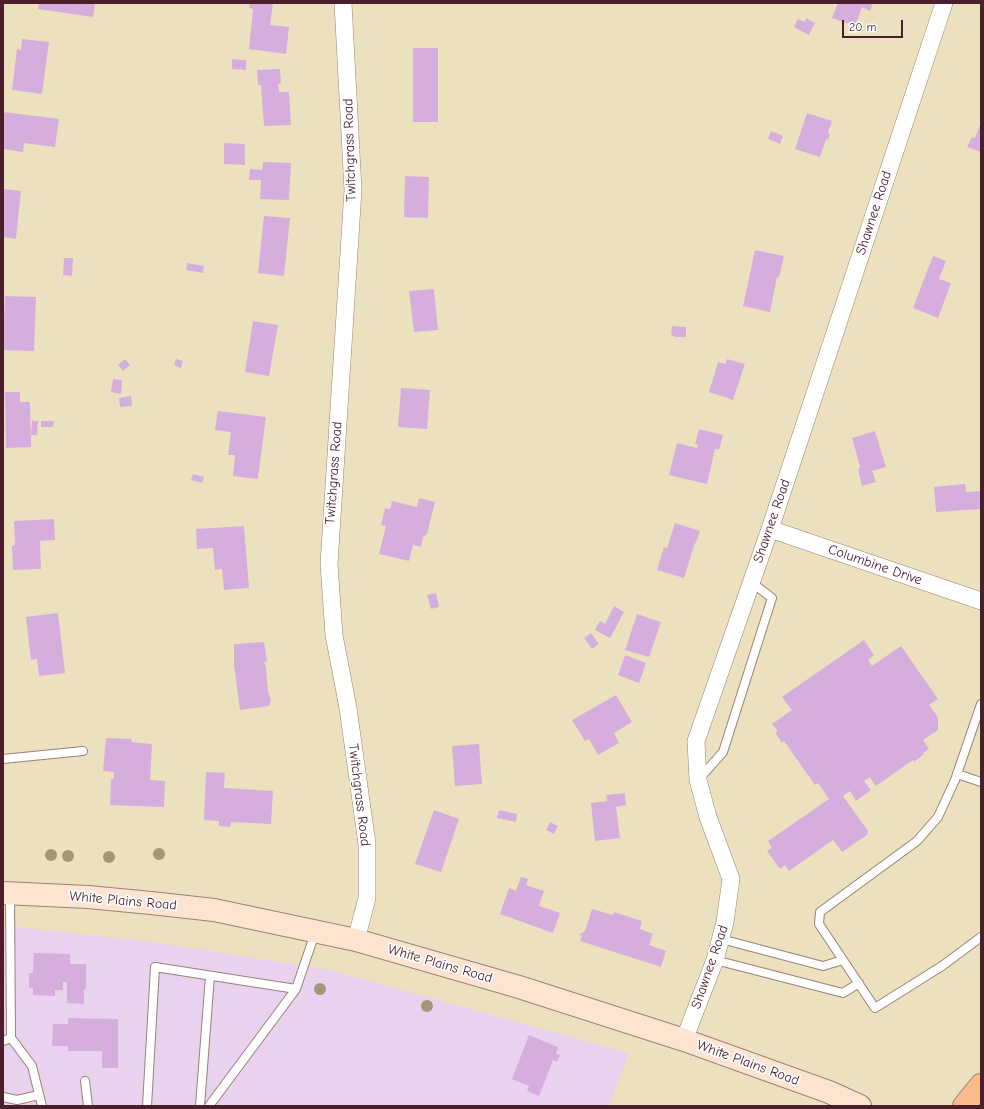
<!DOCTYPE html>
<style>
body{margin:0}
#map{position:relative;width:984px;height:1109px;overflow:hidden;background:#ece1bf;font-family:"Comic Neue",sans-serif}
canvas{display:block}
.frame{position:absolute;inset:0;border:4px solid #4a1f2b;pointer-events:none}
.scale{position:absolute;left:842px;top:20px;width:61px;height:18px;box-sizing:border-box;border:2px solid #4a1f2b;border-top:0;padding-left:5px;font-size:12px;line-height:14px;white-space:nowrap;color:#4a1f2b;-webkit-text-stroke:3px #fff;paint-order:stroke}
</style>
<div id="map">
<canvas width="984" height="1109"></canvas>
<div class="frame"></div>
<div class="scale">20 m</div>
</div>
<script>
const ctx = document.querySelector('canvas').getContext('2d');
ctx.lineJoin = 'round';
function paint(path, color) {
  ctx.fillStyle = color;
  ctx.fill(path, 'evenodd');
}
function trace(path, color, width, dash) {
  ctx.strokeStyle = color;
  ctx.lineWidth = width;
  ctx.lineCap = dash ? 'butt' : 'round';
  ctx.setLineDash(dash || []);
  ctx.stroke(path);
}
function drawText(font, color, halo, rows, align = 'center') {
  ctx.font = font + ' "Comic Neue",sans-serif';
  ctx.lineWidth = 3.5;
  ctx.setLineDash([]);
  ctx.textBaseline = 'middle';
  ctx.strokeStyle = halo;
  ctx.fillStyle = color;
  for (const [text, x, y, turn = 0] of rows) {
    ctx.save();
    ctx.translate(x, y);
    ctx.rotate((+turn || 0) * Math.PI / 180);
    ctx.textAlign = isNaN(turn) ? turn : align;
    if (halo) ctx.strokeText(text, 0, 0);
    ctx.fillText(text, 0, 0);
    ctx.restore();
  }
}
paint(new Path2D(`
 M 3,926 L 28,928 L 154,942 L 330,970 L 629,1053 L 609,1106 L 3,1106 Z`), '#e9d2ee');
paint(new Path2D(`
 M 39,3 L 95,3 L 93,17 L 38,9 Z
 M 250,3 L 273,3 L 270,25 L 289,27 L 286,54 L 249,49 L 253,9 L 249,8 Z
 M 838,3 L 873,3 L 870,11 L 862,7 L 855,26 L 832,18 Z
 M 806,18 L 815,23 L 809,35 L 794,27 L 798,19 L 805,22 Z
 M 22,39 L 49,42 L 42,94 L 12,90 L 17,49 L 21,50 Z
 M 413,48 L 438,48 L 438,122 L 413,122 Z
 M 232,59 L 246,60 L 246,70 L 232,69 Z
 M 280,69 L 281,83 L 278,84 L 279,92 L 289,92 L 291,125 L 264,126 L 261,85 L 258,85 L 257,70 Z
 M 3,112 L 59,119 L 55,147 L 24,143 L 23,152 L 3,149 Z
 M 807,113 L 832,121 L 828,132 L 830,134 L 828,140 L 826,139 L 820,157 L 795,149 Z
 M 981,122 L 981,152 L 967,147 L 972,137 L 975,138 Z
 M 771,131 L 783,136 L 780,144 L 768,139 Z
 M 224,143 L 245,144 L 245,165 L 224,164 Z
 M 263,162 L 291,163 L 289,200 L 260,199 L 261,180 L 249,180 L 250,169 L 262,170 Z
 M 405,176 L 429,177 L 428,218 L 404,217 Z
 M 3,189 L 21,191 L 16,239 L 3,237 Z
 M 264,216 L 290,218 L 284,276 L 258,273 Z
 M 755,250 L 784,256 L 779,277 L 777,277 L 770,312 L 743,306 Z
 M 933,256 L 946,261 L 939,279 L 951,283 L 938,318 L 913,308 Z
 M 64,258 L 73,258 L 72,276 L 63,275 Z
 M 187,263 L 204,266 L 203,273 L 186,270 Z
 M 434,289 L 438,330 L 414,332 L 409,291 Z
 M 5,296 L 36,297 L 34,351 L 3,350 Z
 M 253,321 L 278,325 L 269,376 L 245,372 Z
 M 672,326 L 686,327 L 686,337 L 676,337 L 671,335 Z
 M 125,359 L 130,365 L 123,371 L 118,365 Z
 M 176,359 L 183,361 L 181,368 L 174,365 Z
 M 727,359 L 745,364 L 733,400 L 709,392 L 718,362 L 725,364 Z
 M 113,379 L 122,380 L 121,394 L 111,392 Z
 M 401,388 L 430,390 L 427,429 L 398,427 Z
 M 5,392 L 20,392 L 20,402 L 30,402 L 31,447 L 6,448 Z
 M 131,396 L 132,406 L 120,407 L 119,398 Z
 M 218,411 L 266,417 L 258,478 L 256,479 L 233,476 L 235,455 L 228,455 L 231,432 L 215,430 Z
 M 32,421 L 38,421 L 37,435 L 31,435 Z
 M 41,421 L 54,421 L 53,427 L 41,427 Z
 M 699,429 L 723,435 L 719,450 L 715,449 L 707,484 L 669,475 L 677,443 L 697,448 L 698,445 L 695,444 Z
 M 875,431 L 886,467 L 872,471 L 876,482 L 862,486 L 858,470 L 860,467 L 852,438 Z
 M 193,474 L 204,477 L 202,483 L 191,480 Z
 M 965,484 L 966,492 L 981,491 L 981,509 L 936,512 L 934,487 Z
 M 419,498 L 435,502 L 427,534 L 423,537 L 421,547 L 413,545 L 409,561 L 379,554 L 386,526 L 381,525 L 385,508 L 390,509 L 392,501 L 417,507 Z
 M 54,519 L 55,540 L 40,541 L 41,569 L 13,570 L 12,546 L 15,545 L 14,521 Z
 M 675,523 L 700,531 L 696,543 L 695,543 L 684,578 L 657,570 L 664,547 L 667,548 Z
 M 244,526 L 249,588 L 224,590 L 222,569 L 215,570 L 213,548 L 197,549 L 196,529 Z
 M 436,593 L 439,607 L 431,609 L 427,595 Z
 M 614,606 L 624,612 L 610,638 L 595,630 L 600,621 L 605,624 Z
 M 58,613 L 65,673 L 39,676 L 37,659 L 31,660 L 26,617 Z
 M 637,614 L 661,622 L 649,657 L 625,650 Z
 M 591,633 L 599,644 L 592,649 L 584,638 Z
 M 864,640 L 874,655 L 868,660 L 872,666 L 901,646 L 938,699 L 929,705 L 938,717 L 938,730 L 923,740 L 929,749 L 923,753 L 924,754 L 914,762 L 913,760 L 876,786 L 870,777 L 864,781 L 871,790 L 856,801 L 850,791 L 843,796 L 868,831 L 867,835 L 842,852 L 833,840 L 789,871 L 785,865 L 780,869 L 767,851 L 772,848 L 768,841 L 829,799 L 818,783 L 815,785 L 784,741 L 782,743 L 776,734 L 777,730 L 772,724 L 792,710 L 782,697 Z
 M 264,642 L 267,661 L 264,663 L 266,667 L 268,691 L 271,700 L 269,706 L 240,710 L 234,665 L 234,644 Z
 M 625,655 L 646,663 L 639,683 L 618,675 Z
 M 616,695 L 632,722 L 614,733 L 619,743 L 598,755 L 589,739 L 585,741 L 572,720 Z
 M 106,738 L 132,739 L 131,742 L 152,744 L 150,780 L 165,781 L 164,807 L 110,805 L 111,779 L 114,779 L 114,772 L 103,771 Z
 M 479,744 L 482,784 L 455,786 L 452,746 Z
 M 206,772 L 225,773 L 224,788 L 273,791 L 271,824 L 231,822 L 230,827 L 219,826 L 219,821 L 204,820 Z
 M 625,793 L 626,805 L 616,807 L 620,838 L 595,841 L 591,803 L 607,801 L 606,795 Z
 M 434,810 L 459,819 L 441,872 L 415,864 Z
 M 499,810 L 517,814 L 516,822 L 497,818 Z
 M 550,822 L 558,826 L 554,834 L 546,830 Z
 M 521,877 L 528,879 L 526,885 L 544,891 L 539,906 L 560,913 L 553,933 L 500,914 L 509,888 L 516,891 Z
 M 592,909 L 613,915 L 614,912 L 642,921 L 640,929 L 653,934 L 649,945 L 666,951 L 661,967 L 580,941 L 582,936 L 579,935 L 585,931 Z
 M 34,953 L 70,954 L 70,964 L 86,964 L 86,989 L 84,989 L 84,1004 L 67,1003 L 67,982 L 63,982 L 63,990 L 55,990 L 55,996 L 33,995 L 33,988 L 29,988 L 29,973 L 33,973 Z
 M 68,1018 L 118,1019 L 118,1068 L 102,1068 L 102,1051 L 68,1051 L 68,1046 L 52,1046 L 53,1024 L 68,1024 Z
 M 529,1035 L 558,1047 L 556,1054 L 560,1055 L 557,1062 L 553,1060 L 539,1096 L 527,1091 L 529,1086 L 512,1079 Z`), '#d5aede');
const lane = new Path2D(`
 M 981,704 L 955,780 L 938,817 L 917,841 L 820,912 L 819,924 L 875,1008 L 942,966 L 981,937
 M 3,759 L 83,751
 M 957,774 L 981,782
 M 700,778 L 723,752 L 772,598 L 751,582
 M 10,895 L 11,1038 L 32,1066 L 42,1106
 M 721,939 L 823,966 L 843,960
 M 715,960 L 843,993 L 859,983
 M 3,1041 L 11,1038
 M 85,1081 L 88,1106
 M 3,1097 L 17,1100 L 39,1095
 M 147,1106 L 155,967 L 296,989
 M 200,1106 L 210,976
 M 209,1106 L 296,989 L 315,933`);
const street = new Path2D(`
 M 343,3 L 353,190 L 329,564 L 334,635 L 348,708 L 367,844 L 367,898 L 356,940
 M 770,529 L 981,601
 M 684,1040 L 715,960 L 725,922 L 731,879 L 708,817 L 698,780 L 696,741 L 770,529 L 944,3`);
const secondary = new Path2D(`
 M 3,893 L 88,897 L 151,903 L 214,910 L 356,940 L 519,987 L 684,1040 L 829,1092 L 860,1106`);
const highway = new Path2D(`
 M 964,1106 L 981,1085`);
trace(lane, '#9b8075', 10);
trace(street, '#9b8075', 18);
trace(secondary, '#9b8075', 24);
trace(highway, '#9b8075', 24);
trace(lane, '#fff', 8);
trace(street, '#fff', 17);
trace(secondary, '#fde4d1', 22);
trace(highway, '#fbbb8c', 22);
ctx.fillStyle = '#a69679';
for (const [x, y] of [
 [159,854],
 [51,855],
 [68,856],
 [109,857],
 [320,989],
 [427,1006]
]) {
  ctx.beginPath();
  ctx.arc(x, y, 6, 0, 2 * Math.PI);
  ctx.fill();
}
drawText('14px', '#4a1f2b', '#fff', [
 ["Twitchgrass Road",350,150,-92],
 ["Shawnee Road",874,213,-72],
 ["Twitchgrass Road",334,473,-86],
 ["Shawnee Road",772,521,-71],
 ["Columbine Drive",875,565,19],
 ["Twitchgrass Road",359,795,83],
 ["White Plains Road",123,901,5],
 ["White Plains Road",440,964,16],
 ["Shawnee Road",710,967,-71],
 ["White Plains Road",748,1063,20]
]);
</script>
